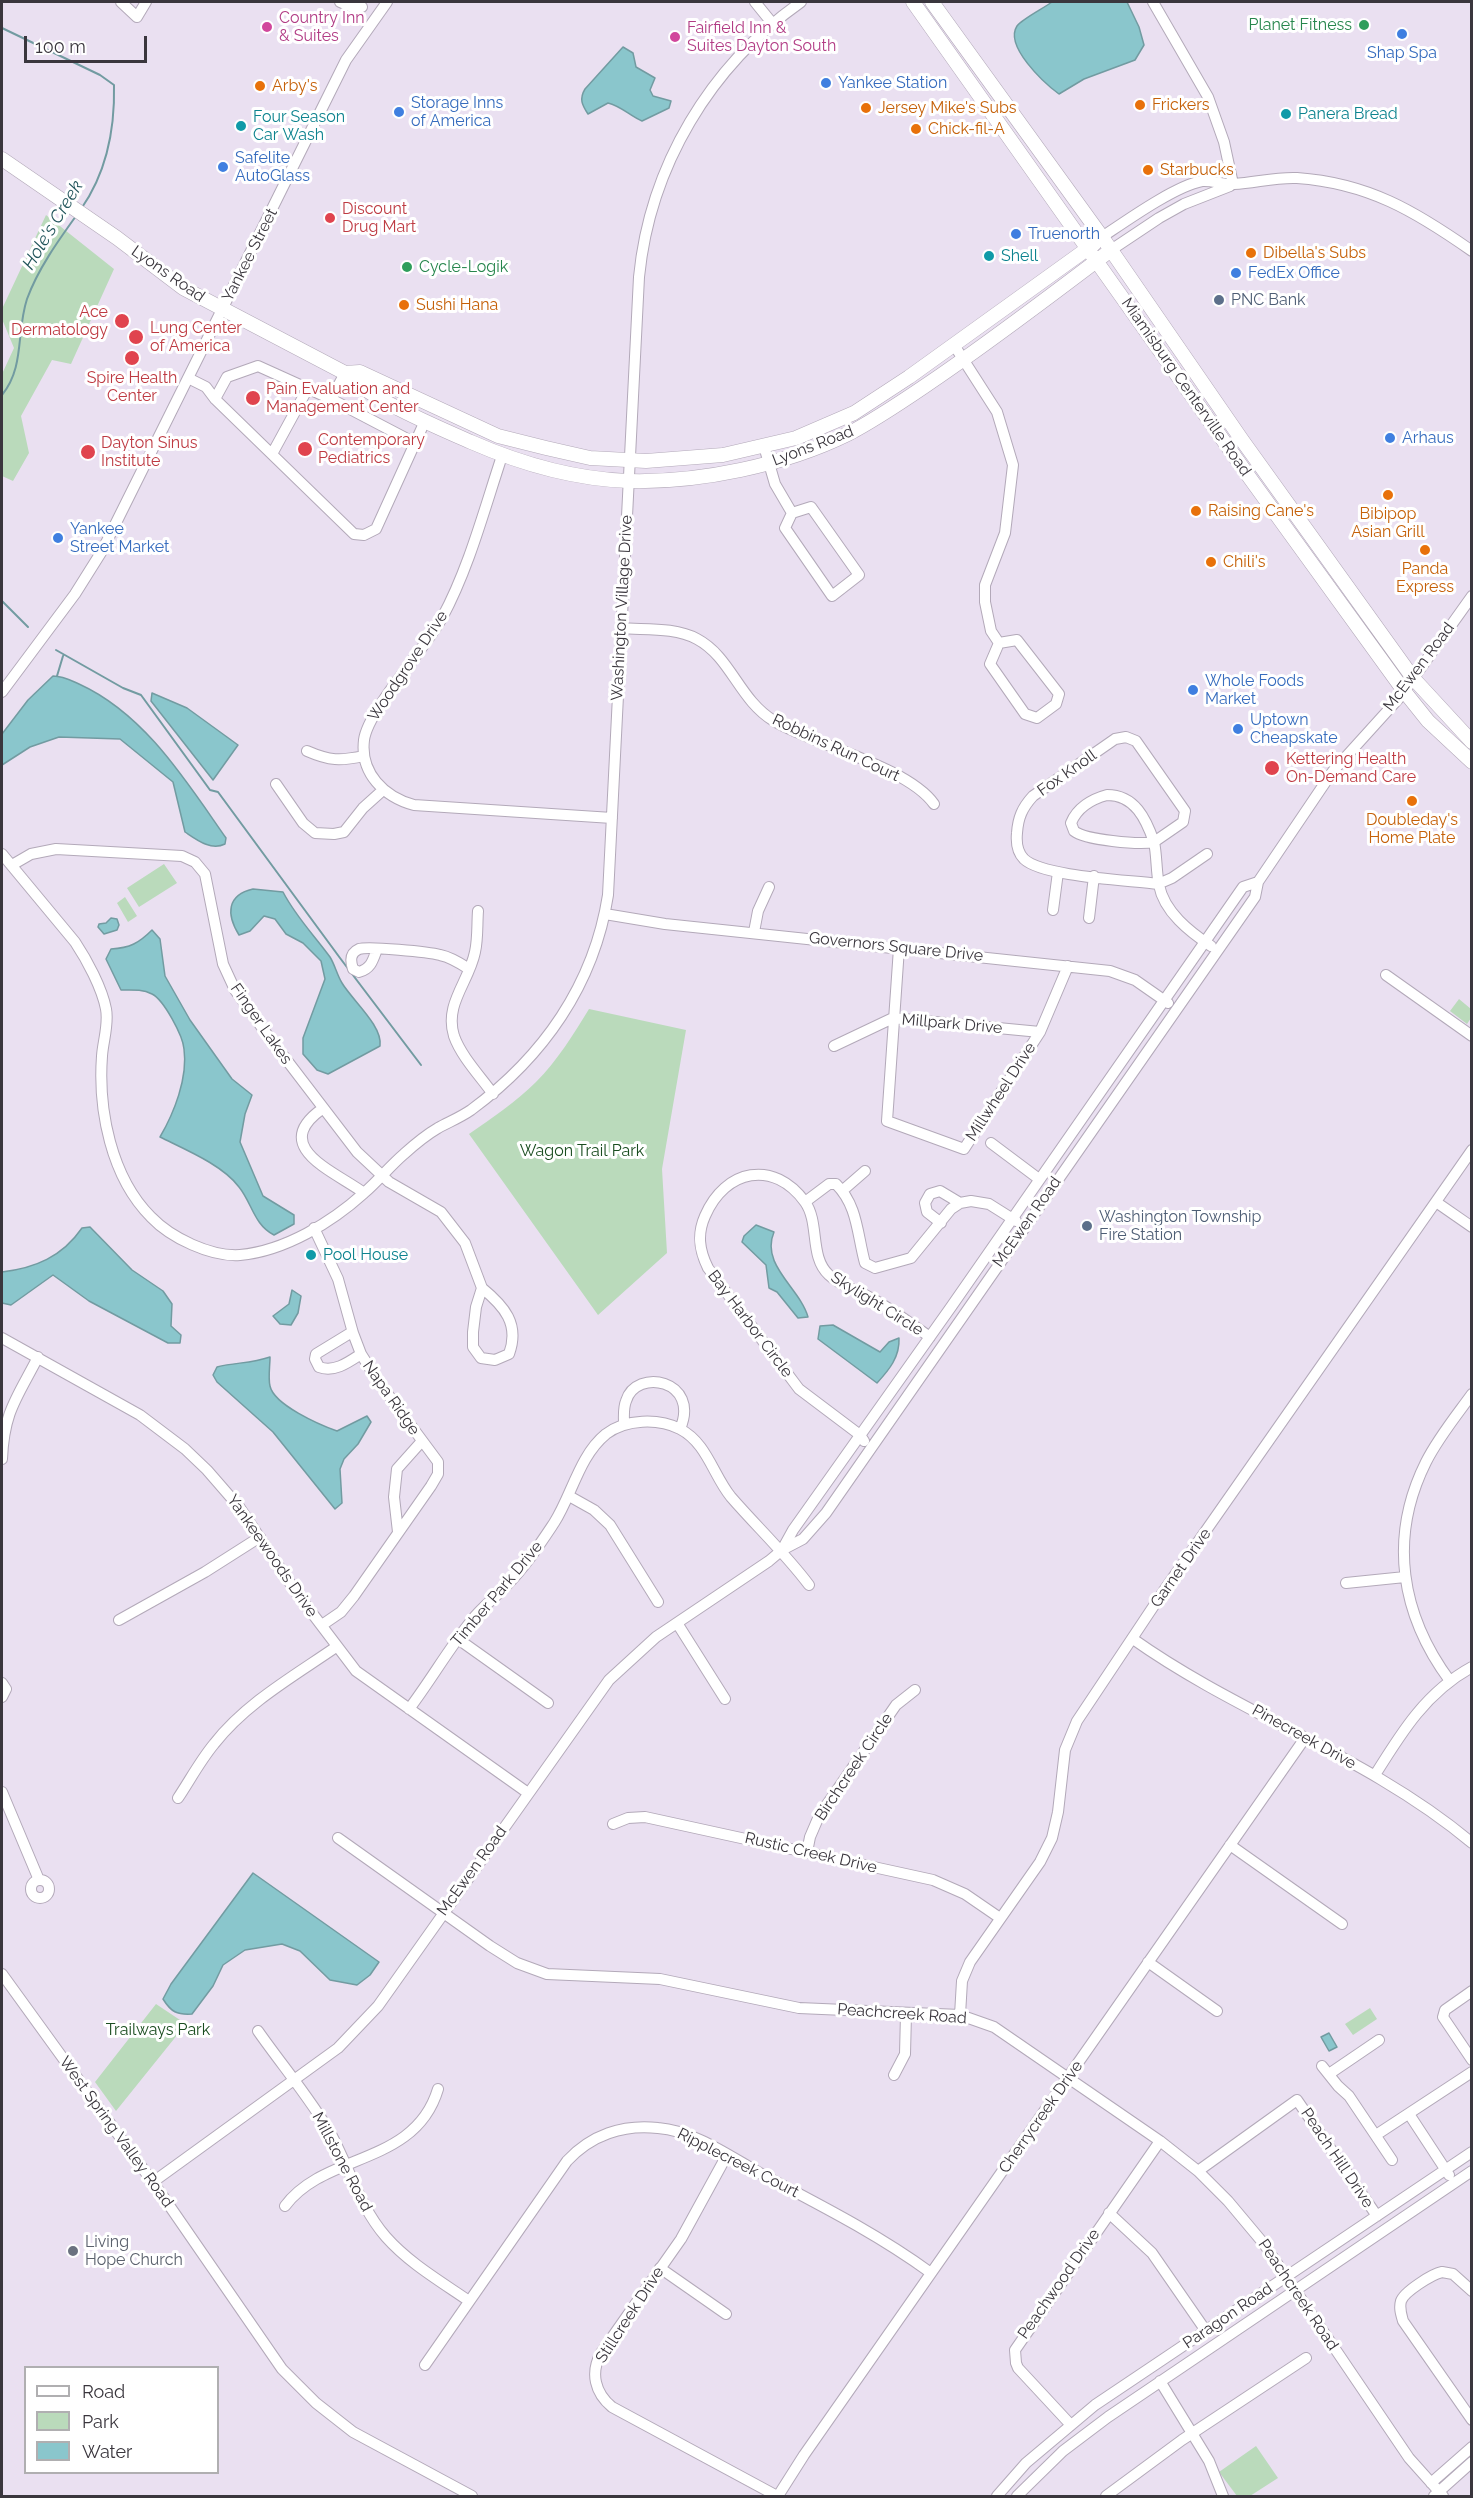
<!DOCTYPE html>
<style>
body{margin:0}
#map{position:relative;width:1473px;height:2498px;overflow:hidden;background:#eae0f1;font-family:Raleway,sans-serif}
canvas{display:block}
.frame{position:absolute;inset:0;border:3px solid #3a363d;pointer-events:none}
.legend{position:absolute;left:24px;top:2366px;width:195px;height:108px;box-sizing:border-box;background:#fff;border:2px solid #b0afb1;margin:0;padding:8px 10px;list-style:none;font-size:18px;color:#3a363d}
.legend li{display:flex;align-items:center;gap:12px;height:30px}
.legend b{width:30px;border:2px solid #b0afb1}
.scale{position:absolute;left:24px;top:36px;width:123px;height:27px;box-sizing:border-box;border:3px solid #3a363d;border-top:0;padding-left:8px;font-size:18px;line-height:21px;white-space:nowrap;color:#3a363d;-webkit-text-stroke:4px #fff;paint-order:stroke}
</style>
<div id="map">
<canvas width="1473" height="2498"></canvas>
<div class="frame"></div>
<ul class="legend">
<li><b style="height:8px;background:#fff"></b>Road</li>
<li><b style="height:16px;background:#badabb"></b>Park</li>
<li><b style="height:16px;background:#8ac6cc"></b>Water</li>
</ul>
<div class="scale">100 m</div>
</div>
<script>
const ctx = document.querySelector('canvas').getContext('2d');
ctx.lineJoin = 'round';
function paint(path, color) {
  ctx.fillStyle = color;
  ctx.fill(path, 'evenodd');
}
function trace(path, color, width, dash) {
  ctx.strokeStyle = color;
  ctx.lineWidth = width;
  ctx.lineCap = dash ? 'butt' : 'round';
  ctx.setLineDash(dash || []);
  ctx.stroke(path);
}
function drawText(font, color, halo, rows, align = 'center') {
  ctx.font = font + ' Raleway,sans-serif';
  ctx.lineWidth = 6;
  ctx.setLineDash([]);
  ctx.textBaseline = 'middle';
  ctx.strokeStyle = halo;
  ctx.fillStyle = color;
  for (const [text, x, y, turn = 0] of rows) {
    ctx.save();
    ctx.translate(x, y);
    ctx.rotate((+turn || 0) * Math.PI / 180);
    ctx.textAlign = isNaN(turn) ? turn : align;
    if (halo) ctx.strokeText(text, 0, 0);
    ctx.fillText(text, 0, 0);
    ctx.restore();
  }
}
paint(new Path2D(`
 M 46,215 L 114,269 L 71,364 L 52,360 L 21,416 L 29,453 L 13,481 L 2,476 L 2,374 L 14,348 L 2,319 L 2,309 Z
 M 164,864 L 177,883 L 139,907 L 127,888 Z
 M 125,897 L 137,916 L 128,922 L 117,903 Z
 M 1459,999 L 1471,1009 L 1471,1018 L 1467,1024 L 1450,1011 Z
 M 589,1009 L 686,1030 L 662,1169 L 667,1253 L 598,1315 L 469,1134 C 492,1118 516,1102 536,1082 C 557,1061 573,1035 589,1009 Z
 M 156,2004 L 186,2024 L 116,2111 L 95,2082 Z
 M 1370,2008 L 1377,2019 L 1353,2035 L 1345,2024 Z
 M 1256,2446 L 1278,2478 L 1250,2496 L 1237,2496 L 1219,2472 Z`), '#badabb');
const water = new Path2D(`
 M 1052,2 L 1127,2 L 1139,27 L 1144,45 L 1135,60 L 1084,79 L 1059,94 C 1044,83 1004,46 1017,26 C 1022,19 1044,8 1052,2 Z
 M 623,47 L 633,53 L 636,67 L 655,78 L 650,90 L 653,96 L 671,101 L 669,108 L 642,121 C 630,116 621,106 608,103 L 588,114 C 582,105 579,99 585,89 Z
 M 53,676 C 63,676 70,680 79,684 C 145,714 186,781 226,838 L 225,844 C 211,851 197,840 185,832 L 173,782 L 120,739 L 59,737 L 30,747 L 2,765 L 2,734 L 28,700 Z
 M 152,693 L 187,708 L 238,745 L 213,780 L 151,701 Z
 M 253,889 L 283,892 C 296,917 314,935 330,957 C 335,965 337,975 342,983 C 352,1000 383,1026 380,1046 L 328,1074 L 317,1070 L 303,1054 L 303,1038 L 325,979 L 321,961 L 303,943 L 286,934 L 275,919 L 264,916 L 250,931 L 239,935 C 226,914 227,895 253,889 Z
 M 111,918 L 117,919 L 119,925 L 117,930 L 104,934 L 98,927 L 99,924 L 106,923 Z
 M 152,930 L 160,939 L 165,976 L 190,1020 L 232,1079 L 252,1095 L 245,1114 L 240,1142 L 263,1196 L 294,1215 L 294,1224 L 274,1235 C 254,1225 252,1203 239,1187 C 223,1165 184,1149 160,1137 C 174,1113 188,1078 184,1049 C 183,1036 164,1000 152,994 C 142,989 132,990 121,990 L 106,959 L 111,949 C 130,948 139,943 152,930 Z
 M 756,1225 L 774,1232 C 760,1265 800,1288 808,1317 L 798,1318 L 777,1292 L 769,1288 L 766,1265 L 742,1242 L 744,1236 Z
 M 90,1227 L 132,1270 L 163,1291 L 172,1304 L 171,1326 L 181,1335 L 180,1343 L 168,1343 L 89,1301 L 53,1275 L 11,1305 L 2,1303 L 2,1272 C 35,1268 62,1257 82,1228 Z
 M 292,1290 L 301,1296 L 298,1313 L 291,1325 L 280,1324 L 273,1316 L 289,1304 Z
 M 833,1325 L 880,1352 L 889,1342 L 899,1338 C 900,1357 889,1370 877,1383 L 818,1339 L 820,1326 Z
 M 270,1357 C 270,1366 268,1378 270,1386 C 274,1405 320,1425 337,1431 L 367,1416 L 371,1422 L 358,1444 L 344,1459 L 340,1469 L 342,1503 L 335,1509 L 273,1432 L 217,1382 L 213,1375 L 217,1367 C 236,1362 250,1364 270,1357 Z
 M 253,1873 L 379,1962 L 370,1975 L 357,1985 L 330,1980 L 300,1951 L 282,1944 L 245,1950 L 223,1965 L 213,1986 L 192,2014 C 177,2015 171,2012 163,1999 L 171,1984 Z
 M 1329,2033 L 1337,2047 L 1329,2051 L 1321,2037 Z`);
paint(water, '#8ac6cc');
trace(water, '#729ba1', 1.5);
trace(new Path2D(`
 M 2,28 L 100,75 L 114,85 C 115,128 107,172 81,209
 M 2,395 C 25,367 16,332 27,299 C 38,269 58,241 76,216
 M 2,601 L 28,627
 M 56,650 L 123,688 L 141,695 L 210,790 L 218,792 L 340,958 L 421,1065
 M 57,676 L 63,656`), '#729ba1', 2);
const minor = new Path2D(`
 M 121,2 L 137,17 L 146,2
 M 340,2 L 354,8 L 362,7
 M 755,2 L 772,23
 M 1153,2 L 1208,97 L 1224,142 L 1233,184
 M 1102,237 C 1126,221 1175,186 1202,181 C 1212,180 1223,185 1234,184 C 1255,183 1275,177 1297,178 C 1368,183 1415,211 1472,251
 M 1111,250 L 1159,218 L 1184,204 L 1230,186
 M 954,345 L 997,412 L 1013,465 L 1005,533 L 985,585 L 985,602 L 991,631 L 999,643 L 1017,640 L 1059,694 L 1056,704 L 1037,718 L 1025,714 L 990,664 L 999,643
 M 188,378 L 206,387 L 215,399 L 354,534 L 364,535 L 376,529 L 425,421
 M 215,399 L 227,377 L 258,366 L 331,399 L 415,443
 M 331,399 L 345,373
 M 764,446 L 775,484 L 792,513 L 785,528 L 832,596 L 859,575 L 811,507 L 792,513
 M 272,454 L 308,388
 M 502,456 C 484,510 469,568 442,618 C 425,649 368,710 364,740 C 360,773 384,797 414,805 L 612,818
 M 621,628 C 645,630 675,627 697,639 C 731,657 739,700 774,721 C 815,745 908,767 934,804
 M 2,692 L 75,594 L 102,551 L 346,60 L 387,2
 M 307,751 C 330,761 340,761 364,756
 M 276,784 L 303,823 L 315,833 L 334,834 L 344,832 L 363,808 L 383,790
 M 1107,795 C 1135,795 1146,819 1154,842 C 1139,845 1085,840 1074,831 L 1071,823 C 1077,808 1092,799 1107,795 Z
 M 2,854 L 75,942 C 87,960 102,988 106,1009 C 109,1024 103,1041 102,1056 C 98,1110 111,1177 151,1217 C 171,1238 211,1257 240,1255 C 285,1251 332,1222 364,1193 C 378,1181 390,1166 404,1154 C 414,1145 426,1135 438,1128 C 449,1122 461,1117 471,1110 C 543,1057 594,985 608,895 L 639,277 C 650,166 710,66 801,2
 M 1207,854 L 1172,878 L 1158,884 C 1129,880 1043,877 1024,859 C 1017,852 1016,843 1017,833 C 1018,818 1022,808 1033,796 L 1115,739 L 1126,737 L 1136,741 L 1185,811 L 1183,822 L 1154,842 C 1157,856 1156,871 1159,885 C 1164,912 1190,932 1211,946
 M 12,865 L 31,854 L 56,849 L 182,856 L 195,862 L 205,874 L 223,964 L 235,990 L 266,1033 L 357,1152 L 389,1182 L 441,1212 L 465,1243 L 482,1288 L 476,1307 L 473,1332 L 473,1347 L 481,1358 L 495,1360 L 509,1354 C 520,1324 504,1306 482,1288
 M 1053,910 L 1058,872
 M 478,911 C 477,924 478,939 475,952 C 469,982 444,1004 454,1036 C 461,1056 480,1076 493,1094
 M 605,914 L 665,924 L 1110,971 L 1135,980 L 1168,1003
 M 1089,918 L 1094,876
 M 754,932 L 758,911 L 769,887
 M 899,948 L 887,1121 L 964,1149 L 1040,1032 L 1068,966
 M 377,949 C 373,960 371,969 359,972 L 353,969 C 350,960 350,953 359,949 C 368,946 429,952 440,955 C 450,957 460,963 469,969
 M 1386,975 L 1472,1036
 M 834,1046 L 893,1018 L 1040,1032
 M 322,1109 C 269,1147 334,1171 364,1193
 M 991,1143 L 1039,1179
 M 842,1191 L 865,1171
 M 805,1202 L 829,1184 L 836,1184 C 858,1206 857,1234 865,1263 L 875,1268 L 911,1258 L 951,1209 L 960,1203 L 971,1201 L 989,1204 L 1016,1221
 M 1436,1202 L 1472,1227
 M 941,1223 L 927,1212 L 925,1203 L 930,1194 L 940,1191 L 960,1203
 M 314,1228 L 338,1279 L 353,1333 L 361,1354 L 378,1381 L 438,1462 L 438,1474 L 431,1486 L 354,1596 L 341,1612 L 322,1625
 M 352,1332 L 316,1354 L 315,1359 L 319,1367 C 334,1373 349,1362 361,1354
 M 2,1338 L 140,1415 L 185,1449 L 207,1470 L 240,1508 L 296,1592 L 356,1671 L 528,1793
 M 624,1424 C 624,1417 623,1408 626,1401 C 636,1367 701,1380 680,1429
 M 864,1441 L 860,1435 L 799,1389 L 708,1268 C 699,1250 697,1234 705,1216 C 725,1169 774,1159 805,1202 C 820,1223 809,1257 829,1275 C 840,1286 859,1291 873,1299 C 893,1310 911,1324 930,1337
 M 2,1459 C 4,1411 17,1398 38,1357
 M 569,1496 L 594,1510 L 610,1525 L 658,1602
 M 398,1532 L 394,1497 L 397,1469 L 422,1441
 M 782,1550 L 793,1530 L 951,1307 L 1243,887 L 1258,882
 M 1346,1583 L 1405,1577
 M 119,1620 L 205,1572 L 260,1537
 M 677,1623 L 725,1699
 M 458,1639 L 548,1703
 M 1133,1639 C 1240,1715 1370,1757 1472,1843
 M 1450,1681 C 1401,1615 1388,1538 1426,1462 C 1438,1438 1456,1416 1472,1394
 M 2,1683 L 6,1689 L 2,1697
 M 409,1709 C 431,1680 449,1648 472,1620 C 482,1607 496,1597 507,1585 C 525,1567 540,1544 554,1523 C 572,1495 579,1456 606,1434 C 626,1419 658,1418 680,1429 C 707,1443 713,1475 731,1497 C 757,1527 785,1553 809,1585
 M 1375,1775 C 1401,1733 1426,1692 1472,1667
 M 2,1792 L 39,1880
 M 178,1798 C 190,1780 200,1761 214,1744 C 246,1703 294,1676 336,1647
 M 613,1824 L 628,1818 L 645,1817 L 933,1880 L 965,1894 L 1000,1918
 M 338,1838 L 490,1946 L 517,1963 L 547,1974 L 660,1979 L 799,2008 L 960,2015 L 994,2027 L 1160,2141 L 1198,2171 L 1228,2201 L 1264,2244 L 1409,2458 L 1443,2496
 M 1230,1845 L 1342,1924
 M 807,1852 L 810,1837 L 819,1816 L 896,1705 L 915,1690
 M31 1889a9 9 0 1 1 18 0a9 9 0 1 1-18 0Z
 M 1148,1962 L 1217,2011
 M 2,1974 L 162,2195 L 282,2369 L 316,2403 L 353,2432 L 472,2496
 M 1472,1991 L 1445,2010 L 1443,2017 L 1472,2060
 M 960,2015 L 962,1981 L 970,1962 L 1040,1862 L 1052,1838 L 1058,1812 L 1065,1750 L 1077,1721 L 1163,1592 L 1472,1150
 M 258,2031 C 281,2064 313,2102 332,2136 C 350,2170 360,2207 386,2237 C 409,2263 440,2281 469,2301
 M 1322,2066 L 1338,2086 L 1349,2096 L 1392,2160
 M 1329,2074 L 1379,2040
 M 894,2075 L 905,2054 L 906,2014
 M 1409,2114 L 1449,2175
 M 1376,2135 L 1472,2072
 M 727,2155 L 681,2239 L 601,2353 C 590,2373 595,2393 612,2407 L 777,2496
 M 1198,2171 L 1297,2100 L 1377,2216
 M 153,2182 L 338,2048 L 378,2006 L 609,1680 L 656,1637 L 769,1561 L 782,1550 L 803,1539 L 826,1513 L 1255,897 L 1258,882 L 1333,771 L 1400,697 L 1472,596
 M 285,2206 C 325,2152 415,2166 438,2089
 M 1109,2213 L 1152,2253 L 1206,2331
 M 660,2268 L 726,2314
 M 1472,2291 L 1453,2274 L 1442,2272 C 1432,2274 1404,2292 1401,2301 C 1399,2308 1401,2314 1403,2321 L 1472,2420
 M 425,2365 L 567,2161 C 591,2135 623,2124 658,2128 C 696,2131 732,2158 765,2176 C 822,2206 879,2235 931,2273
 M 1160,2381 L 1209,2461 L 1223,2496
 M 1070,2424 L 1018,2368 L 1016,2363 L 1015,2350 L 1160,2141
 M 1431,2483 L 1472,2447
 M 778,2496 L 804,2455 L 1305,1738
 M 997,2496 L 1026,2463 L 1095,2405 L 1472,2152
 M 1017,2496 L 1063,2451 L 1108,2417 L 1472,2171
 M 1106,2496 L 1182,2440 L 1306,2358
 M 1434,2496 L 1472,2462`);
const major = new Path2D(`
 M 913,2 L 1252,481 L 1404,691 L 1428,721 L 1472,762
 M 932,2 L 1102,237 L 1242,440 L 1413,678 L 1472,742
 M 2,159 L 117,238 L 183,288 L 345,373 C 366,397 439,428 471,442 C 519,463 575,479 628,481 C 699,483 785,465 848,434 C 875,420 900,403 925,386 C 989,343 1050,296 1111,250
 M 345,373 L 360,372 L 498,436 L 546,448 L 590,458 L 646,461 L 723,455 L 796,438 L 854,413 L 909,377 L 1094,244`);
trace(minor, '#b3a9b9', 12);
trace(major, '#b3a9b9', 15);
trace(minor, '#fff', 10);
trace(major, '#fff', 14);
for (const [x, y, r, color] of [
 [1364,25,6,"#2e9e5b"],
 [267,27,6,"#d1479c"],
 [1402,34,6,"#3f7fe0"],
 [675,37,6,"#d1479c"],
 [826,83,6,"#3f7fe0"],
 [260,86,6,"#e8710a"],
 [1140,105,6,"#e8710a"],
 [866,108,6,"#e8710a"],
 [399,112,6,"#3f7fe0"],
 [1286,114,6,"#0f9aa8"],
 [241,126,6,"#0f9aa8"],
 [916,129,6,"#e8710a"],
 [223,167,6,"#3f7fe0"],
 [1148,170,6,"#e8710a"],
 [330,218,6,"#e0444e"],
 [1016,234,6,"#3f7fe0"],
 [1251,253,6,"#e8710a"],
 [989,256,6,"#0f9aa8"],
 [407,267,6,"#2e9e5b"],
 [1236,273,6,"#3f7fe0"],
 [1219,300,6,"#5c6f8a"],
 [404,305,6,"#e8710a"],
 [122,321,8,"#e0444e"],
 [136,337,8,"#e0444e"],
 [132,358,8,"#e0444e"],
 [253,398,8,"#e0444e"],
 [1390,438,6,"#3f7fe0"],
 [305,449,8,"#e0444e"],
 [88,452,8,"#e0444e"],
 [1388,495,6,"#e8710a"],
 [1196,511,6,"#e8710a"],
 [58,538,6,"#3f7fe0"],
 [1425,550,6,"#e8710a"],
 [1211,562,6,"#e8710a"],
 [1193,690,6,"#3f7fe0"],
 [1238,729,6,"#3f7fe0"],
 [1272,768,8,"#e0444e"],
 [1412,801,6,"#e8710a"],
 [1087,1226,6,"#5c6f8a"],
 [311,1255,6,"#0f9aa8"],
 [73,2251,6,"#6b7280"]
]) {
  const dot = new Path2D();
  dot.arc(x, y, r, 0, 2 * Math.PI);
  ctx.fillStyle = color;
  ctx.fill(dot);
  trace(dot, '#fff', 2);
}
drawText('16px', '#b23c85', '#fff', [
 ["Country Inn",279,18],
 ["& Suites",279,36],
 ["Fairfield Inn &",687,28],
 ["Suites Dayton South",687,46]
], 'left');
drawText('16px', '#27864d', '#fff', [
 ["Planet Fitness",1352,25],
 ["Cycle-Logik",419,267,"left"]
], 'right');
drawText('16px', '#366cbe', '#fff', [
 ["Shap Spa",1402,53,"center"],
 ["Yankee Station",838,83],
 ["Storage Inns",411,103],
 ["of America",411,121],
 ["Safelite",235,158],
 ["AutoGlass",235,176],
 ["Truenorth",1028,234],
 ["FedEx Office",1248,273],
 ["Arhaus",1402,438],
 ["Yankee",70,529],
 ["Street Market",70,547],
 ["Whole Foods",1205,681],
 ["Market",1205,699],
 ["Uptown",1250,720],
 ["Cheapskate",1250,738]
], 'left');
drawText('16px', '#c56008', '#fff', [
 ["Arby's",272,86],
 ["Frickers",1152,105],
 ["Jersey Mike's Subs",878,108],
 ["Chick-fil-A",928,129],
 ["Starbucks",1160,170],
 ["Dibella's Subs",1263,253],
 ["Sushi Hana",416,305],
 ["Raising Cane's",1208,511],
 ["Bibipop",1388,514,"center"],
 ["Asian Grill",1388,532,"center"],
 ["Chili's",1223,562],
 ["Panda",1425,569,"center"],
 ["Express",1425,587,"center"],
 ["Doubleday's",1412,820,"center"],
 ["Home Plate",1412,838,"center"]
], 'left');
drawText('16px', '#0d838f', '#fff', [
 ["Panera Bread",1298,114],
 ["Four Season",253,117],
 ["Car Wash",253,135],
 ["Shell",1001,256],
 ["Pool House",323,1255]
], 'left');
drawText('16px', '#be3a42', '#fff', [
 ["Discount",342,209],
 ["Drug Mart",342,227],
 ["Ace",108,312,"right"],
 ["Dermatology",108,330,"right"],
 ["Lung Center",150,328],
 ["of America",150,346],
 ["Spire Health",132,378,"center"],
 ["Center",132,396,"center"],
 ["Pain Evaluation and",266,389],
 ["Management Center",266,407],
 ["Contemporary",318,440],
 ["Pediatrics",318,458],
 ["Dayton Sinus",101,443],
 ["Institute",101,461],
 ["Kettering Health",1286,759],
 ["On-Demand Care",1286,777]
], 'left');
drawText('16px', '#3a363d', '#fff', [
 ["Yankee Street",250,255,-63],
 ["Lyons Road",168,274,35],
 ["Miamisburg Centerville Road",1186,387,55],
 ["Lyons Road",813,446,-21],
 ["Washington Village Drive",622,608,-87],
 ["Woodgrove Drive",408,666,-56],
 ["McEwen Road",1419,667,-53],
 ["Robbins Run Court",836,748,25],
 ["Fox Knoll",1067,773,-35],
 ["Governors Square Drive",896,947,6],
 ["Finger Lakes",261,1024,55],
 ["Millpark Drive",952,1024,5],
 ["Millwheel Drive",1001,1092,-57],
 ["McEwen Road",1027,1222,-55],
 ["Skylight Circle",877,1304,32],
 ["Bay Harbor Circle",750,1324,53],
 ["Napa Ridge",391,1398,55],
 ["Yankeewoods Drive",272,1556,55],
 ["Garnet Drive",1181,1568,-55],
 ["Timber Park Drive",497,1594,-50],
 ["Pinecreek Drive",1304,1737,29],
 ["Birchcreek Circle",854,1767,-56],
 ["Rustic Creek Drive",811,1853,13],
 ["McEwen Road",472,1871,-54],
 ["Peachcreek Road",902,2014,4],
 ["Cherrycreek Drive",1041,2117,-55],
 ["West Spring Valley Road",116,2132,54],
 ["Peach Hill Drive",1337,2158,56],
 ["Millstone Road",342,2162,62],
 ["Ripplecreek Court",738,2163,27],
 ["Peachwood Drive",1059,2284,-55],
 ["Peachcreek Road",1298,2295,56],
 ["Stillcreek Drive",630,2315,-57],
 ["Paragon Road",1228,2316,-34]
]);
drawText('16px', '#4e5e75', '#fff', [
 ["PNC Bank",1231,300],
 ["Washington Township",1099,1217],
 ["Fire Station",1099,1235]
], 'left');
drawText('16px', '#1a4d20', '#fff', [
 ["Wagon Trail Park",582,1151],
 ["Trailways Park",158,2030]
]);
drawText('16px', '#5b616d', '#fff', [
 ["Living",85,2242],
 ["Hope Church",85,2260]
], 'left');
drawText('italic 18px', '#23565c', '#fff', [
 ["Hole's Creek",53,225,-59]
]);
</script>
